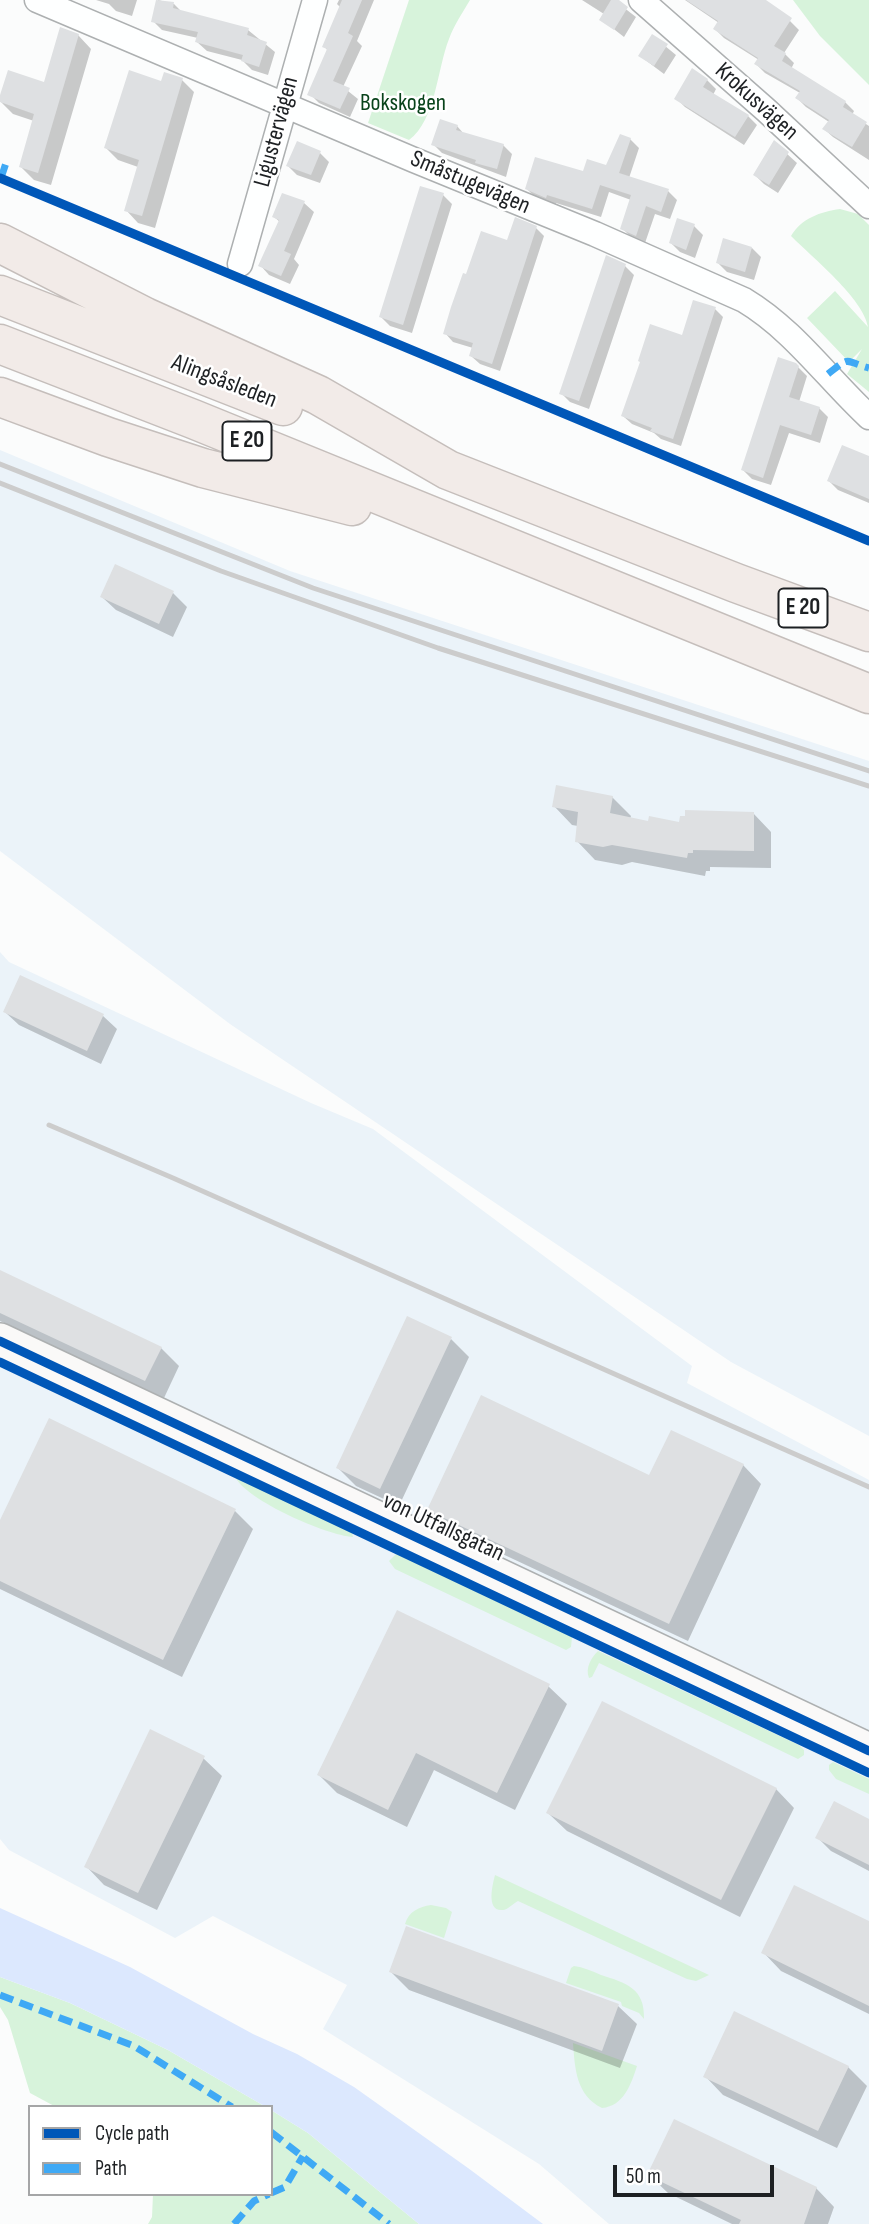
<!DOCTYPE html>
<meta charset="utf-8">
<style>
body{margin:0}
#map{position:relative;width:869px;height:2224px;overflow:hidden;background:#fbfcfc;font-family:"Sofia Sans Condensed",sans-serif}
canvas{display:block}
.legend{position:absolute;left:28px;top:2105px;width:245px;height:91px;box-sizing:border-box;background:#fff;border:2px solid #a5a6a7;margin:0;padding:9px 12px;list-style:none;font-size:21px;color:#1d2023}
.legend li{display:flex;align-items:center;gap:14px;height:35px}
.legend b{width:35px;border:2px solid #a5a6a7}
.scale{position:absolute;left:613px;top:2165px;width:161px;height:32px;box-sizing:border-box;border:4px solid #1d2023;border-top:0;padding-left:9px;font-size:21px;line-height:24px;white-space:nowrap;color:#1d2023;-webkit-text-stroke:5px #fff;paint-order:stroke}
</style>
<div id="map">
<canvas width="869" height="2224"></canvas>
<ul class="legend">
<li><b style="height:9px;background:#0057b8"></b>Cycle path</li>
<li><b style="height:9px;background:#3fa9f5"></b>Path</li>
</ul>
<div class="scale">50 m</div>
</div>
<script>
const ctx = document.querySelector('canvas').getContext('2d');
ctx.lineJoin = 'round';
function paint(path, color) {
  ctx.fillStyle = color;
  ctx.fill(path, 'evenodd');
}
function trace(path, color, width, dash) {
  ctx.strokeStyle = color;
  ctx.lineWidth = width;
  ctx.lineCap = dash ? 'butt' : 'round';
  ctx.setLineDash(dash || []);
  ctx.stroke(path);
}
function drawText(font, color, halo, rows, align = 'center') {
  ctx.font = font + ' "Sofia Sans Condensed",sans-serif';
  ctx.lineWidth = 5;
  ctx.setLineDash([]);
  ctx.textBaseline = 'middle';
  ctx.strokeStyle = halo;
  ctx.fillStyle = color;
  for (const [text, x, y, turn = 0] of rows) {
    ctx.save();
    ctx.translate(x, y);
    ctx.rotate((+turn || 0) * Math.PI / 180);
    ctx.textAlign = isNaN(turn) ? turn : align;
    if (halo) ctx.strokeText(text, 0, 0);
    ctx.fillText(text, 0, 0);
    ctx.restore();
  }
}
paint(new Path2D(`
 M 0,450 L 290,571 L 869,761 L 869,1436 L 731,1362 L 230,1024 L 0,851 Z
 M 0,952 L 9,962 L 311,1103 L 373,1129 L 692,1366 L 687,1383 L 869,1480 L 869,2224 L 609,2224 L 539,2164 L 323,2029 L 347,1985 L 213,1916 L 175,1938 L 9,1850 L 0,1839 Z`), '#ebf3f9');
paint(new Path2D(`
 M 409,0 L 470,0 C 463,12 454,25 449,39 C 437,69 436,120 409,140 L 368,123 Z
 M 793,0 L 869,0 L 869,85 L 820,36 Z
 M 840,209 L 858,214 L 869,225 L 869,392 L 847,374 L 862,349 L 849,362 L 807,318 L 835,291 L 868,327 C 864,299 812,257 791,236 C 802,218 820,212 840,209 Z
 M 235,1477 L 349,1531 L 352,1533 L 353,1537 C 326,1535 248,1501 235,1477 Z
 M 396,1554 L 572,1637 L 571,1647 L 566,1650 L 395,1569 L 389,1561 Z
 M 598,1651 L 799,1745 L 804,1750 L 804,1755 L 798,1759 L 599,1663 L 592,1677 L 589,1678 C 585,1668 591,1658 598,1651 Z
 M 833,1762 L 869,1779 L 869,1794 L 836,1779 L 829,1770 L 829,1765 Z
 M 495,1875 L 709,1975 L 696,1981 L 687,1979 L 518,1901 C 514,1903 507,1910 503,1910 C 485,1912 493,1883 495,1875 Z
 M 431,1905 L 446,1908 L 452,1912 L 444,1938 L 405,1924 C 409,1911 419,1907 431,1905 Z
 M 574,1966 C 583,1967 592,1971 601,1975 C 626,1983 645,1988 644,2019 L 639,2013 L 622,2006 L 621,2002 L 566,1983 L 571,1968 Z
 M 0,1977 L 70,2003 L 168,2050 L 266,2107 L 56,2107 L 30,2093 L 8,2020 L 0,2007 Z
 M 573,2043 L 637,2066 C 631,2084 624,2106 602,2108 C 576,2095 575,2069 573,2043 Z
 M 271,2110 L 308,2133 L 419,2224 L 148,2224 L 152,2217 L 153,2194 L 271,2194 Z`), '#d7f3db');
paint(new Path2D(`
 M 0,1908 L 130,1967 L 253,2034 L 297,2054 L 354,2087 L 468,2168 L 543,2224 L 419,2224 L 308,2133 L 271,2110 L 271,2107 L 266,2107 L 168,2050 L 70,2003 L 0,1977 Z`), '#dce8fe');
paint(new Path2D(`
 M 96,0 L 137,0 L 132,16 L 116,11 L 109,4 Z
 M 158,0 L 174,4 L 183,13 L 248,30 L 275,52 L 268,75 L 252,70 L 242,60 L 207,51 L 197,42 L 198,38 L 162,30 L 153,21 Z
 M 339,0 L 374,0 L 357,41 L 362,46 L 343,87 L 358,99 L 350,117 L 319,103 L 310,94 L 328,51 L 324,46 L 341,8 L 337,4 Z
 M 582,0 L 614,0 L 636,17 L 624,37 L 601,19 L 604,14 Z
 M 685,0 L 756,0 L 790,21 L 799,30 L 784,53 L 794,63 L 791,69 L 845,102 L 854,111 L 852,115 L 869,126 L 869,160 L 833,137 L 824,129 L 829,122 L 806,107 L 797,98 L 800,93 L 765,73 L 756,64 L 759,60 L 724,38 L 715,29 L 719,23 Z
 M 78,35 L 91,49 L 51,185 L 34,180 L 21,167 L 34,121 L 13,114 L 0,101 L 45,84 Z
 M 653,36 L 676,55 L 664,74 L 640,56 Z
 M 182,80 L 194,92 L 155,228 L 138,223 L 126,210 L 138,167 L 118,160 L 106,148 L 163,83 Z
 M 707,80 L 716,89 L 713,95 L 748,116 L 757,125 L 744,145 L 685,107 L 676,98 Z
 M 457,126 L 464,134 L 503,145 L 512,154 L 506,177 L 442,153 L 433,144 Z
 M 630,139 L 639,148 L 629,178 L 668,191 L 677,200 L 670,219 L 655,214 L 645,243 L 631,237 L 622,228 L 631,200 L 609,192 L 601,217 L 556,203 L 555,206 L 536,198 L 527,189 L 607,167 Z
 M 775,143 L 797,163 L 778,193 L 764,184 L 755,175 Z
 M 320,153 L 329,162 L 320,183 L 297,175 L 288,166 Z
 M 283,195 L 304,203 L 314,212 L 294,259 L 299,265 L 290,284 L 269,275 L 260,265 L 280,222 L 274,217 Z
 M 443,195 L 452,204 L 412,333 L 390,326 L 381,317 Z
 M 694,226 L 703,235 L 695,258 L 680,252 L 671,243 Z
 M 536,228 L 544,236 L 500,371 L 480,364 L 471,356 L 473,348 L 453,342 L 445,333 L 508,242 Z
 M 752,248 L 761,257 L 754,280 L 727,272 L 718,263 Z
 M 625,266 L 634,275 L 589,409 L 570,402 L 561,393 Z
 M 715,309 L 723,317 L 681,446 L 661,439 L 654,433 L 632,424 L 623,416 L 683,337 Z
 M 795,364 L 807,376 L 799,402 L 819,408 L 828,417 L 820,443 L 789,433 L 771,485 L 752,479 L 743,470 Z
 M 869,458 L 869,503 L 838,490 L 829,481 Z
 M 116,566 L 173,593 L 187,607 L 173,637 L 116,610 L 102,597 Z
 M 612,797 L 631,816 L 630,819 L 650,823 L 681,824 L 753,813 L 771,832 L 771,868 L 710,867 L 710,871 L 706,871 L 705,876 L 632,862 L 622,865 L 595,860 L 577,841 L 578,826 L 572,825 L 554,806 Z
 M 5,1012 L 103,1016 L 117,1029 L 101,1064 L 19,1025 Z
 M 0,1272 L 161,1348 L 179,1366 L 164,1398 L 0,1321 Z
 M 451,1339 L 469,1357 L 399,1506 L 356,1486 L 338,1468 Z
 M 743,1465 L 761,1484 L 688,1641 L 447,1528 L 429,1510 Z
 M 235,1511 L 253,1529 L 182,1677 L 0,1589 L 0,1524 Z
 M 548,1686 L 567,1704 L 515,1810 L 434,1770 L 407,1827 L 337,1793 L 319,1775 Z
 M 203,1758 L 222,1776 L 157,1910 L 104,1885 L 86,1866 Z
 M 776,1789 L 794,1808 L 740,1917 L 567,1831 L 548,1813 Z
 M 869,1821 L 869,1871 L 831,1851 L 817,1837 Z
 M 869,1923 L 869,2014 L 781,1971 L 763,1952 Z
 M 391,1972 L 618,2006 L 637,2024 L 620,2068 L 409,1990 Z
 M 848,2067 L 867,2086 L 837,2148 L 723,2095 L 705,2076 Z
 M 649,2175 L 816,2188 L 834,2207 L 828,2224 L 732,2224 L 668,2193 Z`), '#0003');
paint(new Path2D(`
 M 156,0 L 174,2 L 173,8 L 249,28 L 247,35 L 267,42 L 259,67 L 241,61 L 243,55 L 195,42 L 198,32 L 151,22 Z
 M 342,0 L 362,0 L 348,33 L 353,36 L 333,81 L 350,88 L 340,109 L 307,95 L 327,49 L 322,47 Z
 M 611,0 L 619,0 L 628,7 L 614,30 L 599,20 Z
 M 686,0 L 766,0 L 792,18 L 774,46 L 786,53 L 782,61 L 846,101 L 843,107 L 867,122 L 852,147 L 822,129 L 829,120 L 795,98 L 800,91 L 754,64 L 758,58 L 713,29 L 718,21 Z
 M 60,27 L 79,34 L 38,173 L 19,167 L 34,114 L 0,102 L 0,95 L 8,70 L 44,82 Z
 M 652,34 L 668,44 L 654,66 L 638,56 Z
 M 692,68 L 708,79 L 703,87 L 749,115 L 735,137 L 674,99 Z
 M 129,70 L 161,81 L 164,72 L 183,78 L 142,216 L 124,211 L 139,160 L 104,148 Z
 M 440,119 L 458,125 L 456,130 L 504,144 L 497,169 L 475,163 L 476,160 L 431,145 Z
 M 620,134 L 631,138 L 619,173 L 669,189 L 661,212 L 646,206 L 636,236 L 620,229 L 631,195 L 600,185 L 592,209 L 547,195 L 546,198 L 525,189 L 535,157 L 583,171 L 587,159 L 606,165 Z
 M 774,140 L 789,152 L 769,185 L 753,175 Z
 M 297,141 L 321,151 L 311,175 L 286,166 Z
 M 420,186 L 444,193 L 403,325 L 379,317 Z
 M 282,193 L 305,201 L 284,251 L 291,254 L 281,276 L 258,266 L 279,220 L 272,217 Z
 M 515,217 L 537,226 L 492,364 L 469,356 L 473,343 L 443,334 L 451,307 L 463,273 L 466,274 L 481,231 L 507,240 Z
 M 677,218 L 695,224 L 686,250 L 669,243 Z
 M 723,238 L 752,247 L 745,272 L 716,263 Z
 M 606,255 L 626,264 L 579,401 L 559,394 Z
 M 693,300 L 716,307 L 673,439 L 650,431 L 652,428 L 621,416 L 640,362 L 638,361 L 650,324 L 682,335 Z
 M 778,357 L 796,363 L 799,366 L 789,397 L 820,407 L 811,435 L 780,425 L 763,478 L 741,470 Z
 M 842,445 L 869,456 L 869,499 L 827,481 Z
 M 115,564 L 174,591 L 159,624 L 100,597 Z
 M 556,785 L 613,796 L 610,813 L 648,821 L 649,816 L 679,822 L 680,816 L 685,816 L 685,810 L 754,812 L 754,851 L 693,850 L 693,853 L 688,853 L 687,858 L 612,845 L 603,847 L 575,842 L 578,812 L 552,807 Z
 M 20,975 L 104,1014 L 87,1051 L 3,1012 Z
 M 0,1270 L 162,1347 L 145,1381 L 0,1313 Z
 M 407,1316 L 452,1337 L 380,1489 L 336,1468 Z
 M 481,1395 L 649,1475 L 671,1430 L 744,1464 L 669,1624 L 427,1510 Z
 M 49,1418 L 236,1509 L 163,1660 L 0,1581 L 0,1520 Z
 M 397,1610 L 550,1684 L 497,1793 L 416,1753 L 388,1810 L 317,1775 Z
 M 602,1701 L 777,1788 L 721,1900 L 546,1813 Z
 M 150,1729 L 205,1756 L 138,1893 L 84,1867 Z
 M 834,1801 L 869,1819 L 869,1865 L 815,1838 Z
 M 794,1885 L 869,1921 L 869,2006 L 761,1953 Z
 M 406,1926 L 619,2004 L 602,2051 L 389,1972 Z
 M 734,2011 L 849,2066 L 818,2131 L 703,2077 Z
 M 674,2119 L 817,2187 L 804,2224 L 739,2224 L 741,2220 L 647,2175 Z`), '#dee0e2');
const street = new Path2D(`
 M 37,0 L 414,160 L 595,234 L 744,300 C 794,330 827,378 869,417
 M 641,0 L 766,110 L 869,206
 M 240,264 L 315,0`);
const secondary = new Path2D(`
 M 0,1341 L 869,1751`);
const highway = new Path2D(`
 M 0,243 L 145,317 L 318,395 L 448,470 L 736,583 L 869,632
 M 0,295 L 283,406
 M 0,344 L 193,419 L 869,694
 M 0,397 L 108,437 L 203,468 L 352,506`);
trace(street, '#adb0b1', 27);
trace(secondary, '#adb0b1', 38);
trace(highway, '#c5bebb', 41);
trace(street, '#feffff', 24);
trace(secondary, '#faf9f8', 35);
trace(highway, '#f2ebe8', 38);
trace(new Path2D(`
 M 0,464 L 313,588 L 869,771
 M 0,483 L 221,571 L 438,648 L 869,786
 M 49,1125 L 173,1178 L 869,1487`), '#ccc', 5);
trace(new Path2D(`
 M 1,178 L 6,163
 M 828,374 C 852,355 843,361 869,368
 M 0,1995 L 134,2046 L 232,2107
 M 271,2132 L 389,2224
 M 271,2193 L 285,2187 L 303,2156
 M 234,2224 L 254,2201 L 269,2194`), '#3fa9f5', 7, [14, 7]);
trace(new Path2D(`
 M 0,178 L 869,541
 M 0,1341 L 869,1751
 M 0,1362 L 869,1773`), '#0057b8', 9);
for (const [x, y, w] of [
 [247,441,49],
 [803,608,49]
]) {
  const box = new Path2D();
  box.roundRect(x - w / 2, y - 19.5, w, 39, 5);
  ctx.fillStyle = '#fff';
  ctx.fill(box);
  trace(box, '#1d2023', 2);
}
drawText('bold 23px', '#1d2023', null, [
 ["E 20",247,441],
 ["E 20",803,608]
]);
drawText('24px', '#1d2023', '#fff', [
 ["Krokusvägen",756,102,42],
 ["Ligustervägen",277,132,-75],
 ["Småstugevägen",470,183,23],
 ["Alingsåsleden",224,382,21],
 ["von Utfallsgatan",443,1528,25]
]);
drawText('24px', '#09431b', '#fff', [
 ["Bokskogen",403,104]
]);
</script>
